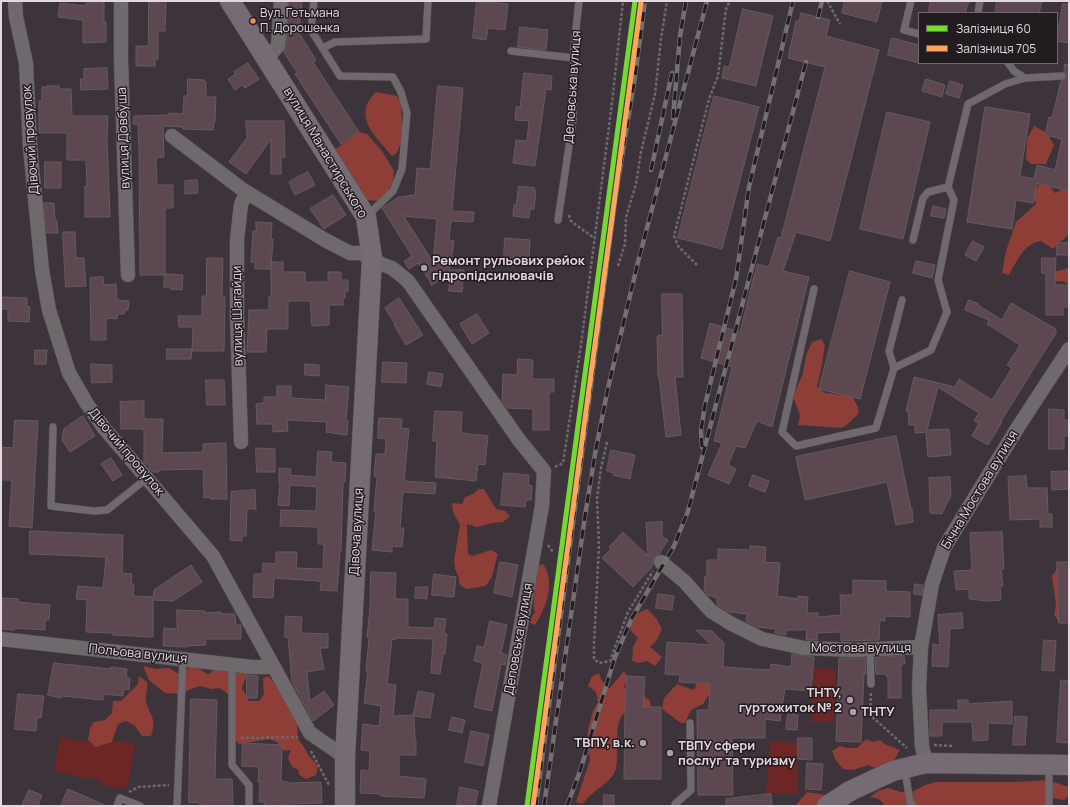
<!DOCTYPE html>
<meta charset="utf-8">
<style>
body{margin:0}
#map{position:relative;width:1070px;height:807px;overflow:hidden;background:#3c343a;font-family:Manrope,sans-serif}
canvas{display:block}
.frame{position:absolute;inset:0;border:2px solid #e3d8df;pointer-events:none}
.legend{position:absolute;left:918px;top:12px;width:140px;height:52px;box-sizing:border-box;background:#221b20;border:1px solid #6f676c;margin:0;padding:5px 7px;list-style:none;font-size:12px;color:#e3d8df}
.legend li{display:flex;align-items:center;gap:8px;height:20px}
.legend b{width:20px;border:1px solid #6f676c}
</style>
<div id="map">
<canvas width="1070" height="807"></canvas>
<div class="frame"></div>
<ul class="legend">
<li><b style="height:5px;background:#74d930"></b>Залізниця 60</li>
<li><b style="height:5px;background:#ffa55c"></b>Залізниця 705</li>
</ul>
</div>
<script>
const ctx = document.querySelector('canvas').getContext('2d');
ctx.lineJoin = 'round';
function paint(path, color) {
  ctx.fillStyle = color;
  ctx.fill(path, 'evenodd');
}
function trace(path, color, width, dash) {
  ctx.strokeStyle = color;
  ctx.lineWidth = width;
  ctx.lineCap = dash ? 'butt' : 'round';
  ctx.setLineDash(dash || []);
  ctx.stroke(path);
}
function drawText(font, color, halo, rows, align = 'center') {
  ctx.font = font + ' Manrope,sans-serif';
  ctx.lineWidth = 3;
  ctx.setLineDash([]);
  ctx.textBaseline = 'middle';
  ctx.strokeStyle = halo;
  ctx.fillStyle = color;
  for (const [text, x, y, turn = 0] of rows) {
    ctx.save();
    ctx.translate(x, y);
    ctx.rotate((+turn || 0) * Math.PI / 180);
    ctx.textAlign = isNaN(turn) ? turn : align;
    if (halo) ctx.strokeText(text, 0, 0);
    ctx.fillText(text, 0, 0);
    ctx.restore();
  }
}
paint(new Path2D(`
 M 814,668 L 836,669 L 834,722 L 811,721 Z
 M 60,737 L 107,745 L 108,740 L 135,744 L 127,789 L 101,785 L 102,780 L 54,772 Z
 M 770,741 L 797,743 L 798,793 L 766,793 Z`), '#6c2724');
paint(new Path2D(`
 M 376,92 L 397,96 L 401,103 L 402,126 L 402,141 L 396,154 L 392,156 C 376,137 351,116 376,92 Z
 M 1034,126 L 1047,133 L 1054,145 L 1046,164 L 1031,164 L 1026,159 L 1027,139 Z
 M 359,132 L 367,134 L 382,151 L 394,171 L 393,180 L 385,199 L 378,201 L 366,200 L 333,151 Z
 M 1040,182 L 1047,182 L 1055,193 L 1069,186 L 1069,235 L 1068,235 L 1053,249 L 1041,241 C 1024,243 1017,261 1009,275 L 1002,273 L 1006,251 L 1016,222 L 1036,204 L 1033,196 Z
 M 1069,267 L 1069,284 L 1063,281 L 1049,282 L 1045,280 C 1049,268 1061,273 1069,267 Z
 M 822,339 L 825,346 L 821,369 L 817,387 L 825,393 L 852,396 L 858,407 L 859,413 L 850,422 L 842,428 L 798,425 L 800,415 L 793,397 L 803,373 L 806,355 L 812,342 Z
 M 479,489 L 484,489 L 496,509 L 505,511 L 510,516 L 503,522 L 492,523 L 477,527 L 467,524 L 468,554 L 472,556 L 491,550 L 498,554 L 492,576 L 486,586 L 466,589 L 459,584 L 459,578 L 455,569 L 454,560 L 460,525 L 453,512 L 452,503 L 462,504 L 465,497 L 473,494 Z
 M 543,564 C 556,581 546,609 535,625 L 530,623 L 531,618 L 535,612 C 532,603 535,595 535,586 C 535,579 534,574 536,567 Z
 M 1063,564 L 1067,620 L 1060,623 L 1054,615 L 1056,605 L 1052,576 L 1057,569 Z
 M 647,609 L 656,618 L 662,629 L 657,640 L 650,647 L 662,657 L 655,666 L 647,661 L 638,663 L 632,661 L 633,647 L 638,638 L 631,631 L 630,621 L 638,613 Z
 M 709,654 L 712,690 L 703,704 L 691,710 L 685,723 L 681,723 L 662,709 L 664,698 L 677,684 L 694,690 Z
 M 191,662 L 207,674 L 211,673 L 216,665 L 248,670 L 242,688 L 249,701 L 259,701 L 264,694 L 263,678 L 268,676 L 282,692 L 297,724 L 298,739 L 304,747 L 309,756 L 318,766 L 316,775 L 306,779 L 299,775 L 298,769 L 293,768 L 288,758 L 291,750 L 284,751 L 277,742 L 270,739 L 239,744 L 230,735 L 230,726 L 228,720 L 230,696 L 220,688 L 212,689 L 200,686 L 178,694 L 165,693 L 149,680 L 143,666 L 156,669 L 169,668 L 177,673 L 187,670 Z
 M 624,671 L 628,677 L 624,687 L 632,696 L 644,696 L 650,701 L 651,708 C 644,709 635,708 629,710 C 611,715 620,754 616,768 C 614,779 601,786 593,793 C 589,796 586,800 582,804 L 576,802 L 590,760 L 587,741 L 588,729 L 593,711 L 598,702 L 596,692 L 588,686 L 592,676 L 599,673 L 601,679 L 609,689 Z
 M 139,676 L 147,682 C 148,688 145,696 146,701 C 150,717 157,717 151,736 L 142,736 L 135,726 L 126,721 L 118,724 L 112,742 L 96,747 L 88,740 L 90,728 L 94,722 L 105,720 L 112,713 L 113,701 L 121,701 L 138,684 Z
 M 866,739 L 873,742 L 880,740 L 885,744 L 900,750 L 893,762 L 877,769 L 868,765 L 853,770 L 843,769 L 835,759 L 832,751 L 840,746 L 846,748 L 857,748 Z
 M 1047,780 L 1069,787 L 1069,795 L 1064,800 L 1052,798 L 1043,806 L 885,806 L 879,799 L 870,797 L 878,791 L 888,788 L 901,792 L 912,792 L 925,785 L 936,782 L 1017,782 Z
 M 807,792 L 825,795 L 825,799 L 816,806 L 797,806 L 796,805 Z`), '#8f3d37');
const building = new Path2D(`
 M 86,1 L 104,1 L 104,22 L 106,22 L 106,42 L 83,43 L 83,20 L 58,17 L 60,3 L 86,6 Z
 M 149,1 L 166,1 L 165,31 L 158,31 L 158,59 L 155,59 L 155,66 L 136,66 L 136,46 L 148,46 Z
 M 289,1 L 302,1 L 299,33 L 316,60 L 313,62 L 359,132 L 341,144 L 295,74 L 297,72 L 284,53 L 286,47 Z
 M 477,1 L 508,4 L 505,30 L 488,28 L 486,40 L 473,38 Z
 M 845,1 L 882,1 L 877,22 L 842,13 Z
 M 931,1 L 969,1 L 965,13 L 928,13 Z
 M 997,1 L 1042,1 L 1039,13 L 995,13 Z
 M 1063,4 L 1069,4 L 1069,43 L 1057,41 Z
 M 743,9 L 773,16 L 756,86 L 722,78 L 724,66 L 729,67 Z
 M 801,13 L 830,20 L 826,36 L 879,50 L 830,241 L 796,232 L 783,271 L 809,277 L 772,427 L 757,421 L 745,448 L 736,446 L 728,465 L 736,469 L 729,484 L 708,475 L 722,443 L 714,441 L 732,367 L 701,358 L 710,323 L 740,332 L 757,264 L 769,267 L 778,237 L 781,238 L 825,67 L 788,58 L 796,21 L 799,21 Z
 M 520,27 L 548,30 L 546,50 L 518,47 Z
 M 892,38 L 919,45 L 919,63 L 888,55 Z
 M 248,63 L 259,79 L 245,88 L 242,85 L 235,90 L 228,79 L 236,74 L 234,72 Z
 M 1065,64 L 1069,65 L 1069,191 L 1037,183 L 1033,203 L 1016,200 L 1012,229 L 967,222 L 985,107 L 1030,114 L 1020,176 L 1034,179 L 1037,165 L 1055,170 L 1062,139 L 1045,135 L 1049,117 L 1052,118 L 1061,81 L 1064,80 L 1067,78 L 1066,74 L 1064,71 Z
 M 107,68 L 108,89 L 81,90 L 80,79 L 84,79 L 84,69 Z
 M 524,73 L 552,76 L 551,90 L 546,89 L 535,166 L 513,163 L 516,140 L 527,141 L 529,121 L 515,120 L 516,107 L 520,107 Z
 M 188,79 L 204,80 L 204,82 L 206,82 L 206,97 L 216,97 L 215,122 L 214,122 L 213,130 L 183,129 L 183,127 L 163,126 L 164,157 L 156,158 L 157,185 L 173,185 L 173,208 L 165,208 L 165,275 L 140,275 L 139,148 L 138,124 L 133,124 L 134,116 L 169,115 L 169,113 L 183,114 L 184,96 L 187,96 Z
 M 926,79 L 945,85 L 942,97 L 922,91 Z
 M 950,81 L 963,85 L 959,98 L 946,94 Z
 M 47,86 L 59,86 L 59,89 L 71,89 L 72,116 L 108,116 L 107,139 L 110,217 L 85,217 L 85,186 L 87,186 L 86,160 L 67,160 L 67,133 L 39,133 L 39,101 L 42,101 L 42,87 L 47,87 Z
 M 438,86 L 463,88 L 452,211 L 474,212 L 473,222 L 451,221 L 449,240 L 454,241 L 449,274 L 431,286 L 431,283 L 418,263 L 409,269 L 404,261 L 412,256 L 382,208 L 399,197 L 415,195 L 417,168 L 430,169 ZM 404,216 L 437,219 L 433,262 Z
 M 714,96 L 759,107 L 722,249 L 678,238 Z
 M 887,112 L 930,122 L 903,239 L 860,229 Z
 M 246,121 L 284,121 L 285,157 L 281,157 L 281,174 L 271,174 L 271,139 L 246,174 L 229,162 L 247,138 Z
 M 45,162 L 61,162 L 61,188 L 45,188 Z
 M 308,172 L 315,185 L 295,195 L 289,182 Z
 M 197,180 L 198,193 L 185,194 L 185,181 Z
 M 519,186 L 535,188 L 534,190 L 536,191 L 534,209 L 530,209 L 529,218 L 513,216 L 514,205 L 516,205 Z
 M 333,195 L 346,215 L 324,229 L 310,209 Z
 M 44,203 L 54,203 L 55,221 L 57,221 L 58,233 L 47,233 Z
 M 933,206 L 946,209 L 944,218 L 931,216 Z
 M 256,222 L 272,223 L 271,239 L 273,239 L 271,269 L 255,269 L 255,262 L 251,262 L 253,231 L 256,231 Z
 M 63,232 L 75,232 L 76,258 L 84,258 L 86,286 L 66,287 Z
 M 505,238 L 530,240 L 529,261 L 504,259 Z
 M 973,241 L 984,247 L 976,261 L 965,255 Z
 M 1057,243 L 1069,243 L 1069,255 L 1057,255 Z
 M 207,258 L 223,258 L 222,296 L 224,296 L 225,299 L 224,351 L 192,351 L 193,327 L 179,327 L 178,316 L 202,316 L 202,296 L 206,296 Z
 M 1042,258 L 1056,258 L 1055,285 L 1069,285 L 1069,307 L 1063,307 L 1063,315 L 1046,315 L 1046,273 L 1042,273 Z
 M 916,261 L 935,265 L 932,278 L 913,273 Z
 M 271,262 L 283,262 L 283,272 L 305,272 L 305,282 L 328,282 L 328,272 L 341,272 L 341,280 L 348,280 L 348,291 L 345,291 L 345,298 L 343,298 L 343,305 L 329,305 L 329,325 L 312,326 L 310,301 L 288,301 L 288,329 L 267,329 L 266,352 L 247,352 L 249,310 L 269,310 L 269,296 L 271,296 Z
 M 451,270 L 464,270 L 462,292 L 449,291 Z
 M 850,271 L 890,282 L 860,399 L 819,389 Z
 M 165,274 L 183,275 L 182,290 L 170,289 L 170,287 L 164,287 Z
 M 103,277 L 104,285 L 116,284 L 117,300 L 129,301 L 128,310 L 125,310 L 124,314 L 118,314 L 117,319 L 106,318 L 106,340 L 91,340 L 90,278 Z
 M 662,294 L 682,294 L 683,377 L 675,377 L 681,435 L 666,437 L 659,377 L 658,377 L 657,336 L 662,335 Z
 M 1,297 L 27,298 L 27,306 L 30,307 L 29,322 L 8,321 L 8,309 L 1,309 Z
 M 399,298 L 423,335 L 406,345 L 394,325 L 395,324 L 385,308 Z
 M 969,300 L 979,304 L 978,305 L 1002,320 L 1011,303 L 1056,329 L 1056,333 L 1001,421 L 1002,422 L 988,445 L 972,436 L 979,423 L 974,421 L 979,413 L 938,387 L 927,430 L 949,429 L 951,455 L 928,457 L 926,432 L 915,433 L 915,425 L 909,425 L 908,411 L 906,411 L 914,377 L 955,387 L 959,379 L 992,400 L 1012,368 L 1007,365 L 1020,345 L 987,324 L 989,320 L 965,310 Z
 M 477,314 L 489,333 L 472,344 L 460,324 Z
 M 167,349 L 192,349 L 191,359 L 167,359 Z
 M 35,350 L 47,350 L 46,364 L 35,364 Z
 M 518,359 L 533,360 L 532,379 L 554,379 L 554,392 L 549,392 L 549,430 L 533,430 L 533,409 L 507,408 L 502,401 L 503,374 L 517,375 Z
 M 383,362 L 407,363 L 406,383 L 382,382 Z
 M 91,364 L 112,365 L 112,382 L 92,383 Z
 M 305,364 L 319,365 L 319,376 L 305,375 Z
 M 429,372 L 443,374 L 441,387 L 427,384 Z
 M 206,380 L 224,380 L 225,405 L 207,405 Z
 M 326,385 L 349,387 L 346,421 L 348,421 L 347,435 L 326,432 L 327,422 L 287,420 L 288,431 L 273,432 L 273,424 L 257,424 L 256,404 L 264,403 L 264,397 L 277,397 L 277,386 L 291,386 L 291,398 L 325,400 Z
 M 144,401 L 144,419 L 163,419 L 162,453 L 203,452 L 203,444 L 226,443 L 227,499 L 210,499 L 210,497 L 204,498 L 203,469 L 159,470 L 159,472 L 153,472 L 149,468 L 149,464 L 146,464 L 144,462 L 144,429 L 121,429 L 120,402 Z
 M 1049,409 L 1064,410 L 1064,420 L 1069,420 L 1069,436 L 1064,436 L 1064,449 L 1049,449 Z
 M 435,411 L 462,412 L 461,433 L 488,436 L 485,465 L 478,464 L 476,481 L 435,477 L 437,441 L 433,441 Z
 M 83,416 L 95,436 L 70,452 L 62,440 L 64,429 Z
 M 379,418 L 402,419 L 401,428 L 409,429 L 404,481 L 436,483 L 435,494 L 403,492 L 400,528 L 404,528 L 402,547 L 392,546 L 392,552 L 372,550 L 376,511 L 374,511 L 377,477 L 374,476 L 376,454 L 385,454 L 386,439 L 378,438 Z
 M 15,420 L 38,421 L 32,528 L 9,526 L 12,480 L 1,480 L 1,447 L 13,448 Z
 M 896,436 L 911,509 L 912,508 L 913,522 L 896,525 L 887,482 L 805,500 L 796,457 Z
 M 256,448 L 275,449 L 275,472 L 257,472 Z
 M 611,450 L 635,455 L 630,479 L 613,475 L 614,473 L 607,471 Z
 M 318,451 L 332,452 L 331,462 L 346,463 L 345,482 L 343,482 L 341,551 L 340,551 L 337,591 L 320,590 L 321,582 L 318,581 L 274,578 L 273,598 L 253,597 L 254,574 L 262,574 L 263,563 L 276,564 L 276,552 L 297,552 L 296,568 L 323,569 L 324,544 L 318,544 L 318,527 L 280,526 L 281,510 L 316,511 L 317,487 L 290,485 L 289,506 L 278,505 L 280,483 L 279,483 L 279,468 L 291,469 L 290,475 L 316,477 Z
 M 111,458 L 122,475 L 113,481 L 101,464 Z
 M 1069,471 L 1069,489 L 1052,490 L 1051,472 Z
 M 504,473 L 529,475 L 528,485 L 532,486 L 531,500 L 526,500 L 525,507 L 501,505 Z
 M 753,475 L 769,481 L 765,492 L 749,486 Z
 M 1026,476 L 1027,488 L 1047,488 L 1048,514 L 1052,514 L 1052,527 L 1040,527 L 1040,519 L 1010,520 L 1008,477 Z
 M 950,477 L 951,495 L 942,514 L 930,513 L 929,478 Z
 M 255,490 L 256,509 L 247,509 L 246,536 L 242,536 L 242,541 L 230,540 L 231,492 Z
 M 662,522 L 662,537 L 668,540 L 659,554 L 654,557 L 653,564 L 649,571 L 649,570 L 633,587 L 602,558 L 611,549 L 609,547 L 623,532 L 648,556 L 646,523 Z
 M 30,531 L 123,535 L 122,573 L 132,574 L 131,584 L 134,584 L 133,596 L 153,597 L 154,590 L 191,565 L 202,582 L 173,601 L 153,600 L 153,637 L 113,635 L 113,633 L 86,632 L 87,600 L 76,599 L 78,586 L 103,588 L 106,557 L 30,554 Z
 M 1002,532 L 1004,569 L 1001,569 L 1003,586 L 1000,586 L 1001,600 L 989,601 L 969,599 L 969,589 L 956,590 L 954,571 L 972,570 L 970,533 Z
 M 750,546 L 766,547 L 765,562 L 780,563 L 777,596 L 798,599 L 798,596 L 808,597 L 807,613 L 818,613 L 818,617 L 841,615 L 840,595 L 853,595 L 853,580 L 886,581 L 886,591 L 910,592 L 910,617 L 885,616 L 885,621 L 880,620 L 879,640 L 841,641 L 841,632 L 817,633 L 817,640 L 806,640 L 807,630 L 786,630 L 786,635 L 775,633 L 776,629 L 757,627 L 746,621 L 747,614 L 729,612 L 717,605 L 717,598 L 708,595 L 704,590 L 705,576 L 707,576 L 707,560 L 718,560 L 718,549 L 750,550 Z
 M 500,562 L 518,565 L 512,597 L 494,593 Z
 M 1057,562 L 1069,562 L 1069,623 L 1059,623 Z
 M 371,572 L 396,573 L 395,599 L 408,599 L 408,627 L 434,628 L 435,618 L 446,619 L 444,633 L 447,634 L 445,654 L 443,654 L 440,674 L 431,673 L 433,639 L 395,638 L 395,640 L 392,639 L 387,684 L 396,685 L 393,716 L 413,715 L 418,691 L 434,694 L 430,718 L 414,716 L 415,739 L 416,739 L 416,755 L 399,755 L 399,776 L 426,779 L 424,798 L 381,796 L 381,794 L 360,793 L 361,770 L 369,771 L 370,751 L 361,750 L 363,724 L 379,726 L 381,706 L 364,703 L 368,671 L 366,671 L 369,638 L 367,637 L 370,608 Z
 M 434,574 L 456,577 L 454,597 L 432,595 Z
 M 915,584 L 923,585 L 922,595 L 914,594 Z
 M 416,587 L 428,587 L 427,599 L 415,598 Z
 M 658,594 L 674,596 L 672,610 L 656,608 Z
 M 3,598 L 19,599 L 18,602 L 50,605 L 49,620 L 45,620 L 45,630 L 15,628 L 14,630 L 1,629 Z
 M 177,610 L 205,611 L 205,613 L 221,612 L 221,614 L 235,614 L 236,625 L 241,625 L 241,639 L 205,639 L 206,645 L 187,646 L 187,647 L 163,646 L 164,628 L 177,629 Z
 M 962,613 L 963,628 L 950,629 L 948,667 L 932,666 L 933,644 L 940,645 L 938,615 Z
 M 286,616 L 302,617 L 301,633 L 328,634 L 328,648 L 320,648 L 324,669 L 307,672 L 310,701 L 324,691 L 334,705 L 313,721 L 292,682 L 288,637 L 285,637 Z
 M 490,621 L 507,625 L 501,653 L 507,655 L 505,665 L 501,664 L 492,711 L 474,707 L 483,663 L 474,661 L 477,646 L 484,647 Z
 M 696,630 L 712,631 L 724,643 L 723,667 L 770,670 L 771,664 L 791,667 L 792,654 L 814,657 L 811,691 L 785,689 L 780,721 L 765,719 L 765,738 L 732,738 L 733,795 L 698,795 L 697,710 L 709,710 L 710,684 L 679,682 L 680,675 L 665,674 L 667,642 L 711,645 Z
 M 1044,640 L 1056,641 L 1054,671 L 1042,670 Z
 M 904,656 L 905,664 L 901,664 L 901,698 L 888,698 L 888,676 L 886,676 L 886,674 L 876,674 L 875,658 Z
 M 841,658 L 865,658 L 866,674 L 864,674 L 861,742 L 836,741 L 839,659 Z
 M 54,663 L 111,669 L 111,667 L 127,669 L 126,678 L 130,678 L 129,690 L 124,689 L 123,696 L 103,694 L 103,700 L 62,696 L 61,698 L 48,695 Z
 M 247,675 L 258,676 L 257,698 L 247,698 Z
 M 627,676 L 645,677 L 643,707 L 661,707 L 661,779 L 624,779 L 625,706 Z
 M 1061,680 L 1069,681 L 1069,743 L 1057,742 Z
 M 18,694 L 44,696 L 41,718 L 37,718 L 36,731 L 15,729 Z
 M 191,699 L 217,700 L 215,779 L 232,779 L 233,806 L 200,806 L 200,803 L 189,802 Z
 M 958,700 L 968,700 L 968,704 L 1012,701 L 1012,724 L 988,723 L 988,740 L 973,741 L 972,722 L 942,722 L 942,736 L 930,736 L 930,710 L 958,710 Z
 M 788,714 L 798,715 L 797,730 L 786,729 Z
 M 1015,716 L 1027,717 L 1025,745 L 1013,745 Z
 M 452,717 L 465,720 L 462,733 L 449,730 Z
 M 471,731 L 489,735 L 483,766 L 465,762 Z
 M 798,738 L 812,738 L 812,760 L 798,759 Z
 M 243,743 L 282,745 L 281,781 L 288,782 L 288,783 L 321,782 L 322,803 L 287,804 L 287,806 L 264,806 L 265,802 L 259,802 L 260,782 L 258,782 L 259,767 L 242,766 Z
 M 807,763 L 823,764 L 821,790 L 806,789 Z
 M 460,787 L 478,791 L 475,806 L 457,806 Z
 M 68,789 L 107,806 L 61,806 Z
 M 29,790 L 42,795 L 38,806 L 22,806 Z
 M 771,794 L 772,806 L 726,806 L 726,799 Z
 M 604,795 L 614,795 L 614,806 L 604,806 Z`);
paint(building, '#5d4750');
trace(building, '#645c5f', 1);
const lane = new Path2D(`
 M 314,1 L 311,30 L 340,76 L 393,77 L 401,92 L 407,113 L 402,169 L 393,191 L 367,216
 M 911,1 L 904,30 L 919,34
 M 978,13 L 980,1
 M 323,48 L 335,42 L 426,39 L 428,1
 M 511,51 L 574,58
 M 1008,63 L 1014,71 L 1025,78
 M 558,220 L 573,119 L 574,48 L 579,1
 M 913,240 L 923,198 L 928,192 L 948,187 L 968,104 L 1005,84 L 1025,78 L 1062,76
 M 814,289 L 782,432 L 796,446 L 876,428 L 894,368 L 931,350 L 947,312 L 938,280 L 954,200 L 948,187
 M 894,368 L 889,351 L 902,300
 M 53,427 L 51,506 L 94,511 L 107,510 L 146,479
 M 870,649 L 871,684
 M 232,664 L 232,765 L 249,785 L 249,806
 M 905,770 L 910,802 L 913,806
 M 117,806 L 120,798 L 140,806
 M 177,806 L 183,659
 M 675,806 L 675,804 L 691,790 L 690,723
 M 1049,806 L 1049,765`);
const street = new Path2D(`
 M 15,1 L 16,17 L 26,63 L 30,147 L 42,270 L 49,310 L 69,373 L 87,404 L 104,428 L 213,556 L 310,733 L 345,757
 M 121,1 L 121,60 L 128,275
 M 267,58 L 278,46 L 281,1
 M 172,136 L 243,190 L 325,240 L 350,253 L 360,253 L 372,258 L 381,264 L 392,268 L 408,281 L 519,440 L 544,471 L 542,506 L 489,806
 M 241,442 L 237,315 L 237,240 L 241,204 L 247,192
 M 661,562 L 684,581 L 711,611 L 730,623 L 762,639 L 804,648 L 855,650 L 921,647
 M 1,639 L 252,667 L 274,667
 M 926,763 L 922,746 L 919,688 L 921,647 L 932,584 L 944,548 L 1018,427 L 1069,349`);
const secondary = new Path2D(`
 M 230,1 L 366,217 L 372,258 L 345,757 L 345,806
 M 827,806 L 850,791 L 893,771 L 926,763 L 1069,765`);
trace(lane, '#595157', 8);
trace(street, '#595157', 15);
trace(secondary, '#595157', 21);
trace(new Path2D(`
 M 827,1 L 840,24
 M 569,215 L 571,221 L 594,238
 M 697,265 L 678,246 L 674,236 L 709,99 L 718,76 L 725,17 L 726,9 L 730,1
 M 618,266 L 625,244 L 626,217 L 636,184 L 641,152 L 655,94 L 661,39 L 667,1
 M 607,442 L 601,468 L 597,499 L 599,546 L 594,644 L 594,659 L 599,663 L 610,661 L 628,612 L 653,571
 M 555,467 L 563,463 L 581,345 L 612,103 L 623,1
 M 548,545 L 553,552
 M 871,693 L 870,715 L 907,748
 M 870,709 L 890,709
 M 241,738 L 298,737
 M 934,745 L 953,746
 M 311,751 L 329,785
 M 129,792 L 138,787 L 169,785`), '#6e696d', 2.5, [3, 2]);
trace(lane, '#6f686d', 7);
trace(street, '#6f686d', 14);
trace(secondary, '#746b74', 20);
const rail = new Path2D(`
 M 818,17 L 822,1
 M 673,118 L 680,36 L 686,1
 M 651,170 L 672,73
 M 702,447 L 701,431 L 705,405 L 736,279 L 749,187 L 793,1
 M 536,806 L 616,194 L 635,77 L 645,1
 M 544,806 L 585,516 L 595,454 L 608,388 L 638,262 L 707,1
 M 567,806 L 580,771 L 615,657 L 632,618 L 674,546 L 688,511 L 806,62`);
trace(rail, '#746f73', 4.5);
trace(rail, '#221b20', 3, [9]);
trace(new Path2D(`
 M 527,806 L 635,1`), '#74d930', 5);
trace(new Path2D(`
 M 533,806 L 641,2`), '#ffa55c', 5);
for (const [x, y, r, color] of [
 [253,21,3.5,"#f98a56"],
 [424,268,4,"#a99fa5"],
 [850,700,4,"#a99fa5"],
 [853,712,4,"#a99fa5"],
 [643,743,4,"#a99fa5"],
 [670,753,4,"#a99fa5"]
]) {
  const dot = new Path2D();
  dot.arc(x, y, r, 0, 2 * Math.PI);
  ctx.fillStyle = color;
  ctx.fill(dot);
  trace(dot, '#221b20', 1.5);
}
drawText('12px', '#e3d8df', '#221b20', [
 ["Вул. Гетьмана",260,14],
 ["П. Дорошенка",260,29]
], 'left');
drawText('13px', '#e3d8df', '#221b20', [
 ["Деповська вулиця",573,87,-86],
 ["вулиця Довбуша",124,138,-92],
 ["Дівочий провулок",31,140,-94],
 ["вулиця Манастирського",325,153,59],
 ["вулиця Шагайди",238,316,-91],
 ["Дівочий провулок",126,452,50],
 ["Бічна Мостова вулиця",980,490,-59],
 ["Дівоча вулиця",357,532,-87],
 ["Деповська вулиця",519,639,-80],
 ["Мостова вулиця",861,648],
 ["Польова вулиця",138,654,6]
]);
drawText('bold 13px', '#e3d8df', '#221b20', [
 ["Ремонт рульових рейок",432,261],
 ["гідропідсилювачів",432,276],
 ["ТНТУ,",842,693,"right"],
 ["гуртожиток № 2",842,708,"right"],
 ["ТНТУ",861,712],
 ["ТВПУ, в.к.",635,743,"right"],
 ["ТВПУ сфери",678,746],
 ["послуг та туризму",678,761]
], 'left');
</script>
